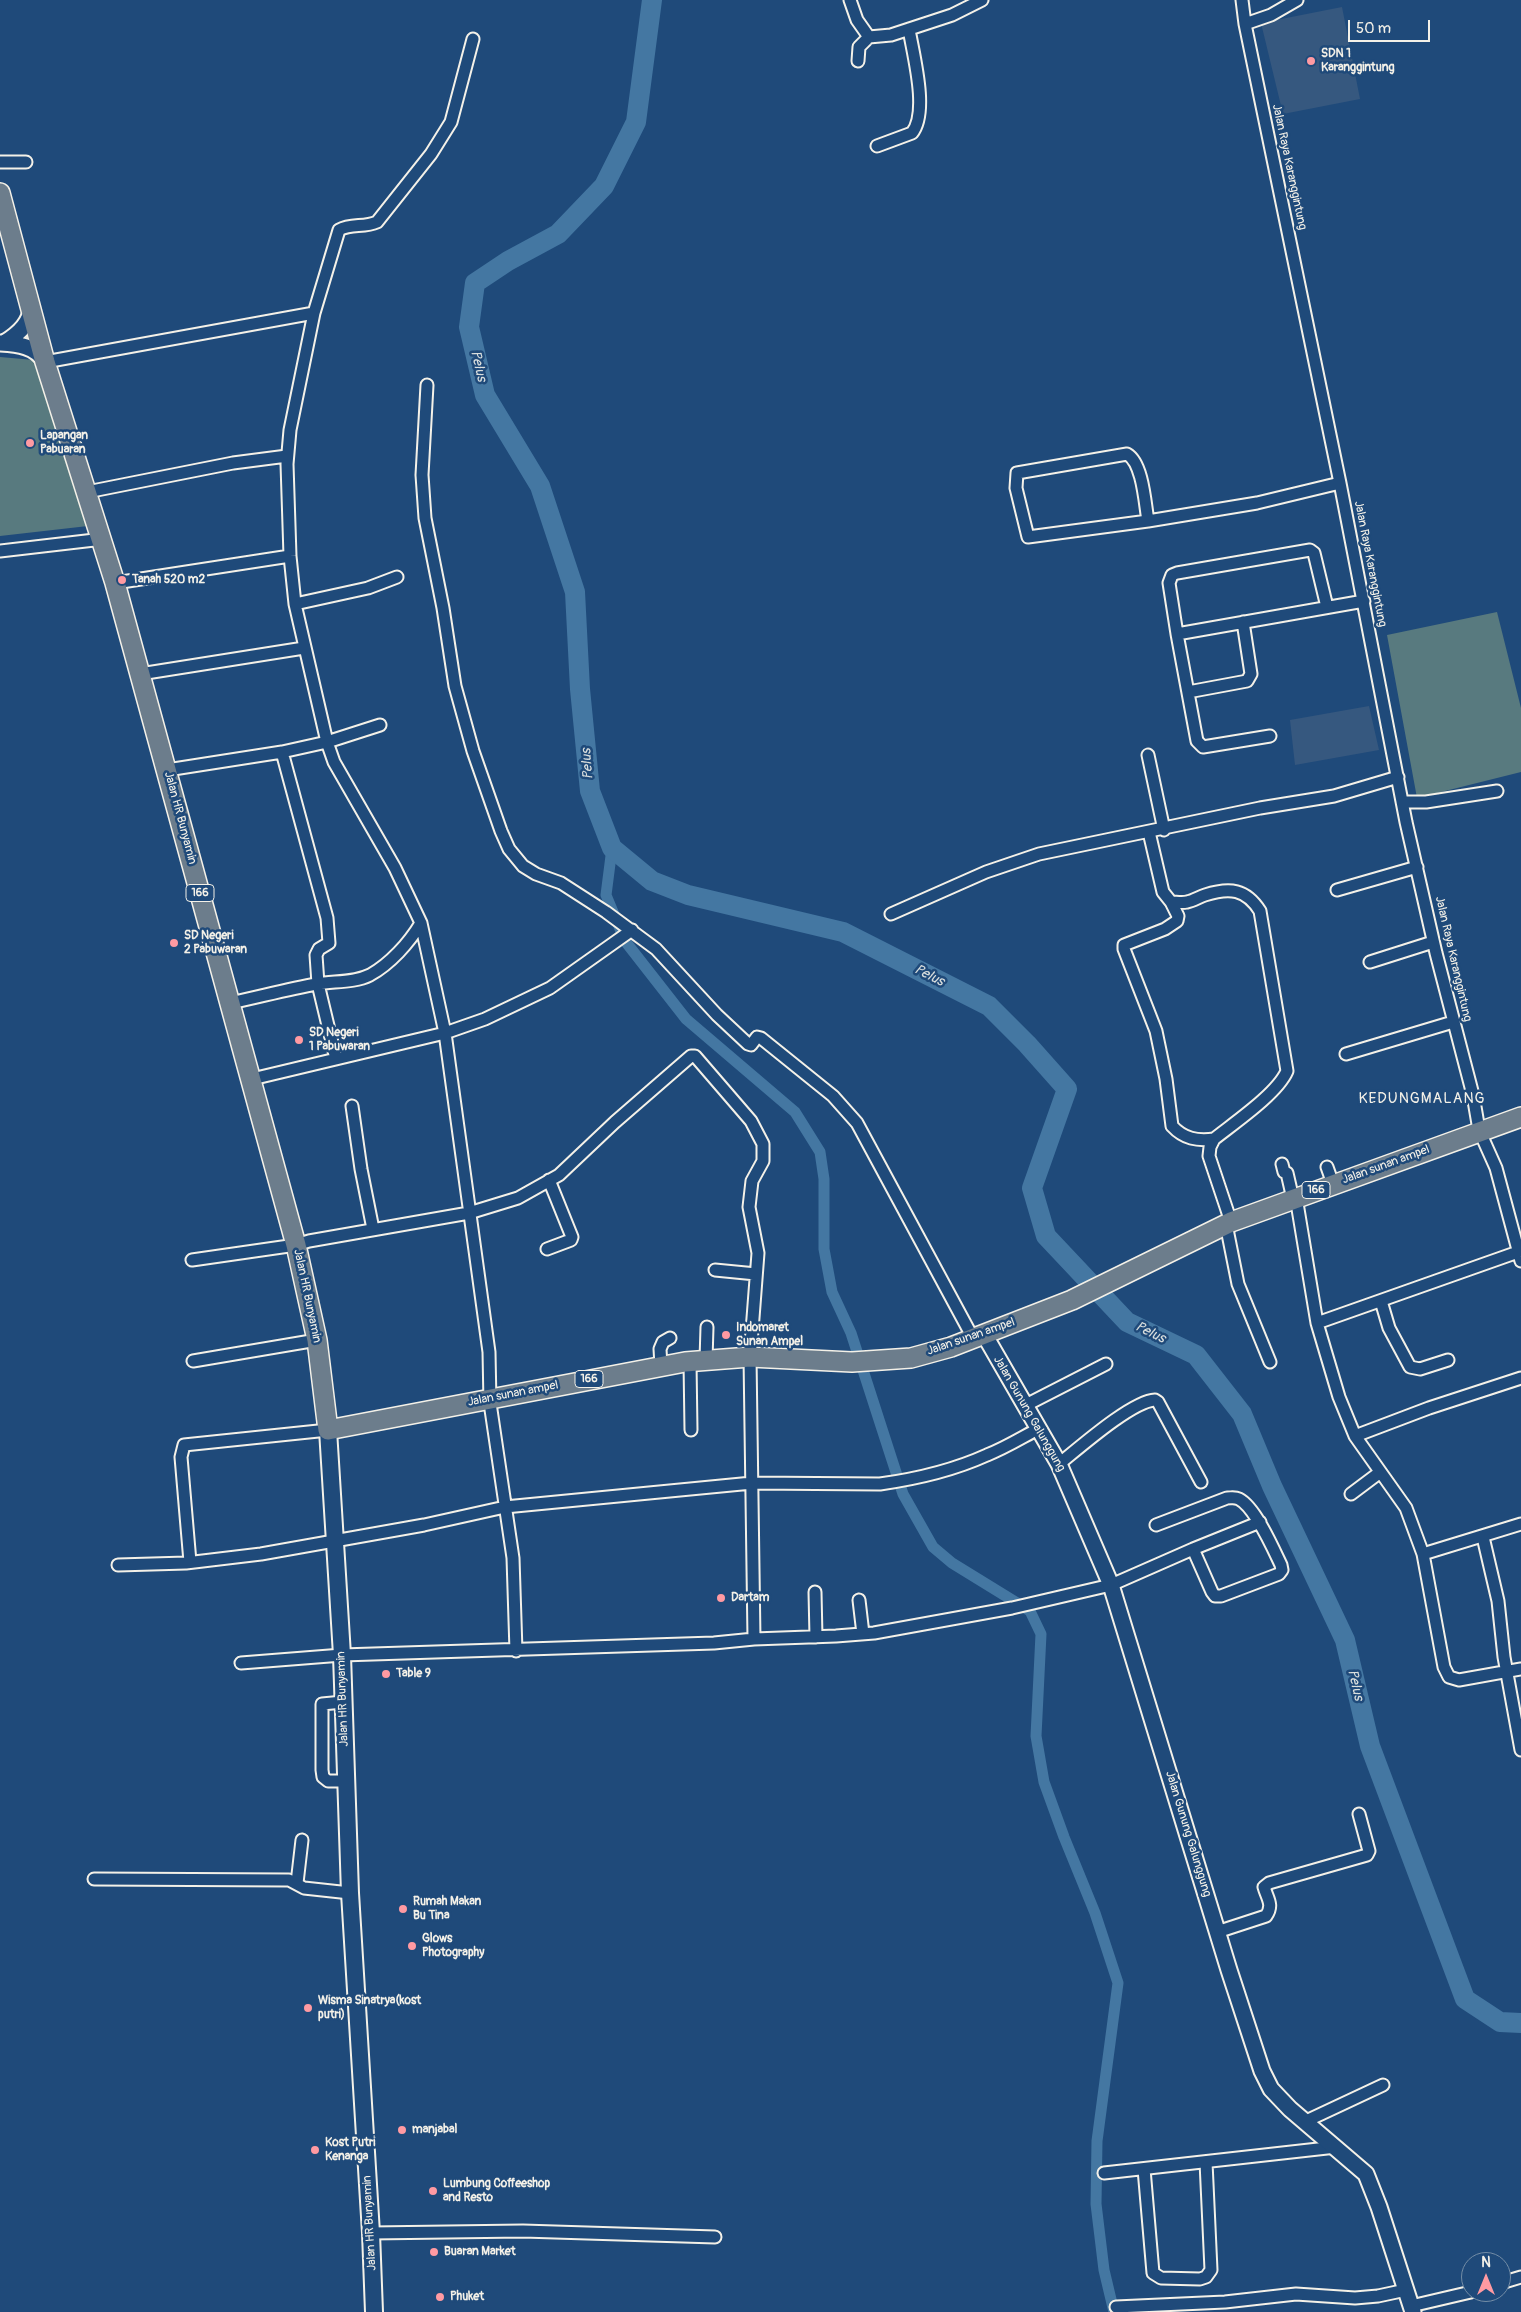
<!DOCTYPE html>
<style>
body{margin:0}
#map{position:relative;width:1521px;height:2312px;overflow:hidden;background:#1f4a7a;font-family:Pangolin,sans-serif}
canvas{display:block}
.north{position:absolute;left:1461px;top:2252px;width:50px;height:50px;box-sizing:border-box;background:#1f4a7a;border:1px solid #748da6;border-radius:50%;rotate:0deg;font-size:14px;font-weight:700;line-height:20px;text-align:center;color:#f4f1e8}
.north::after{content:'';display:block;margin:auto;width:18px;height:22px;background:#ff9aa2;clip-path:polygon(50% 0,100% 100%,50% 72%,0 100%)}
.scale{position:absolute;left:1348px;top:20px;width:82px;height:22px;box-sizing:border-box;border:2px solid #f4f1e8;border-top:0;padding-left:6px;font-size:15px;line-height:18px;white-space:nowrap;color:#f4f1e8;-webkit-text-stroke:4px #1f4a7a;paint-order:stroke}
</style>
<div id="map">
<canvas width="1521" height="2312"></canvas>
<div class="north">N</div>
<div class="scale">50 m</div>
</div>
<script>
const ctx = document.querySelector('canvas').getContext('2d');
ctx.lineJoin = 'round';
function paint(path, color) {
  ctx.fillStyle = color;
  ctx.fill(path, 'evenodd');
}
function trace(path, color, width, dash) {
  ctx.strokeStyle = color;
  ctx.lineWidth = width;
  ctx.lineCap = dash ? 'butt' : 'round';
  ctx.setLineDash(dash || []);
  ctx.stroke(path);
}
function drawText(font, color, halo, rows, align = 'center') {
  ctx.font = font + ' Pangolin,sans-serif';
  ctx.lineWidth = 5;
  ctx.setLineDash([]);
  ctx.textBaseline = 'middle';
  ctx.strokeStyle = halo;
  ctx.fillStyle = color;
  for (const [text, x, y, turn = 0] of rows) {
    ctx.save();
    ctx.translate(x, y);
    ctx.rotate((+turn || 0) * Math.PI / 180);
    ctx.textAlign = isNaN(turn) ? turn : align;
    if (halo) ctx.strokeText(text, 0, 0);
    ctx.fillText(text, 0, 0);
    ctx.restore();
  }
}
paint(new Path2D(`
 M 1342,7 L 1360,99 L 1283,114 L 1261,23 Z
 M 1369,706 L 1379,750 L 1295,765 L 1290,720 Z`), '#36587f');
paint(new Path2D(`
 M 0,357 L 34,360 L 88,526 L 0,536 Z
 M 1497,612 L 1521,708 L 1521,772 L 1417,798 L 1387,635 Z`), '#587a7f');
trace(new Path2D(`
 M 612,848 L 606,895 L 625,941 L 686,1019 L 795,1112 L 820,1152 L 824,1179 L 824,1249 L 832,1292 L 851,1333 L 903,1494 L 933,1547 L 952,1563 L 1030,1611 L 1041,1634 L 1036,1736 L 1044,1782 L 1064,1837 L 1095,1913 L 1118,1983 L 1097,2141 L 1096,2204 L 1104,2270 L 1114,2312`), '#4477a2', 11);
trace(new Path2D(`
 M 652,0 L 636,122 L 604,186 L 558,234 L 508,261 L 475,283 L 469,327 L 485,395 L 540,486 L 575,592 L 580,689 L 590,791 L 612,848 L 652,881 L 688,895 L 843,932 L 989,1006 L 1027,1044 L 1067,1089 L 1032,1188 L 1046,1236 L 1127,1322 L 1196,1355 L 1242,1414 L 1272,1486 L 1345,1640 L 1370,1746 L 1465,1999 L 1500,2022 L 1521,2023`), '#4477a2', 20);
const minor = new Path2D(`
 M 850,0 L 857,20 L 869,37
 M 1242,0 L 1245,24 L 1340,483 L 1406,822 L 1436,953 L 1473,1095 L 1479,1130 L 1496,1168 L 1521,1261
 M 1245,24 L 1271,15 L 1297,0
 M 858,61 L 859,47 L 869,37 L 891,35 L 952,15 L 982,0
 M 877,146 L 912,133 C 929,112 913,54 909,29
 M 0,162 L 26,162
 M 45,362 L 314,313
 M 427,385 L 422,475 L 425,518 L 443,608 L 455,686 L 473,751 L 501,831 L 509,849 L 523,866 L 536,874 L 561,883 L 606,912 L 656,949 L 717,1015 L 748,1044 L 751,1045 L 757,1037 L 761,1038 L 833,1096 L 857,1123 L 973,1338
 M 87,492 L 233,463 L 287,456
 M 1148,521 L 1028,537 L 1016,488 L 1017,473 L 1127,454 C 1143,463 1145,504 1148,521 L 1257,503 L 1340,483
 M 0,551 L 103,539
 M 115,583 L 290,556
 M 295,604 L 368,588 L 397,577
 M 1177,634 L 1169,583 L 1172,575 L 1177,573 L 1310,550 L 1314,553 L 1327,607
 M 140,674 L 304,648
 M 1188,692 L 1247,681 L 1251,674 L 1243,622
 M 380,725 L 327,742 L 334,762 L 395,868 L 421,923 L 445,1033 L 489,1352 L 490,1403 L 513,1558 L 516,1651
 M 1270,736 L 1203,747 L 1197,741 L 1177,634 L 1364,601
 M 282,752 L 327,918 L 329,943 L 319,949 L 316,955 L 318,984 L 336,1059
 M 1148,755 L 1164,830
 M 167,770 L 282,752 L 327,742 L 295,604 L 290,556 L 287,464 L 290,430 L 314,313 L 339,230 C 351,223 364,228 377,222 L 431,154 L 451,122 L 473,39
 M 1402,802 L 1426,802 L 1497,791
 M 1149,832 L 1163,892 L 1171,902 C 1176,902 1182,903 1187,902 C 1193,901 1199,897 1205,895 C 1230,887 1246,889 1260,911 L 1287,1071 C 1277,1094 1234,1123 1214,1139 L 1210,1147 L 1209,1156 L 1231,1222
 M 1337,890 L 1417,867
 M 1171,902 L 1178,916 L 1177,921 L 1165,929 L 1124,945 L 1124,949 L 1156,1031 L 1166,1079 L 1172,1126 C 1184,1139 1197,1141 1214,1139
 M 891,914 L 986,872 L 1039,854 L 1260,808 L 1334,796 L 1398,777
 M 1370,962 L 1433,942
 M 230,1003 C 259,997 288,989 317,984 C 334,981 354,983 370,975 C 390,964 409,943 421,923
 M 1346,1054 L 1453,1022
 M 252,1079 L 445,1033 L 485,1019 L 550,988 L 632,930
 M 352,1106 L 361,1169 L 373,1229
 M 1282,1164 L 1284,1172 L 1287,1173 L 1293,1199
 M 1327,1167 L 1333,1184
 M 1296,1197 L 1317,1323 L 1339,1397 L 1355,1436 L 1406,1508 L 1423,1554 L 1444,1667 L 1449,1677 L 1459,1680 L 1521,1669
 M 1226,1224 L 1238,1284 L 1270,1362
 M 547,1249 L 571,1240 L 572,1237 L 549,1180
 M 192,1260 L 296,1245 L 309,1241 L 469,1213 L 518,1198 L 559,1175 L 615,1122 L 691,1056 L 695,1056 L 751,1121 L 763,1144 L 763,1161 L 752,1181 L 749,1207 L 758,1253 L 750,1357 L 754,1639
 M 715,1270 L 756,1274
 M 1381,1301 L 1389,1328 L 1410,1367 L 1420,1369 L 1448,1360
 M 1317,1323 L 1518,1252
 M 706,1360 L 707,1327
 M 193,1361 L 317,1340
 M 690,1362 L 691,1430
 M 661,1366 L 660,1349 L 663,1342 L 670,1338
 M 1024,1406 L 1106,1364
 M 1355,1436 L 1429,1408 L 1521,1378
 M 1059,1464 C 1079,1448 1132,1401 1155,1400 L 1158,1402 L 1201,1482
 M 1351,1494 L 1379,1473
 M 1156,1525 L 1227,1498 C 1232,1498 1235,1497 1239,1499 C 1255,1507 1273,1548 1281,1565 L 1282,1570 L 1279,1574 L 1221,1596 L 1215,1596 L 1212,1592 L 1193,1549
 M 1483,1537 L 1498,1601 L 1504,1657 L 1521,1750
 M 1423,1554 L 1521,1524
 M 190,1562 L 181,1457 L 184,1445 L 328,1430
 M 118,1565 L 186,1563 L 261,1554 L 424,1525 L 505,1507 L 752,1483 L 880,1484 C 916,1479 954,1470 987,1455 C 1005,1448 1021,1438 1038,1429
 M 815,1592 L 816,1637
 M 859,1600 L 863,1634
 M 241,1663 L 342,1655 L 714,1643 L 754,1639 L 836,1636 L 874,1633 L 1012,1608 L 1111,1585 L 1193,1549 L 1260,1522
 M 343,1702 L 322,1704 L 322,1770 L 323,1777 L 328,1781 L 346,1781
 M 94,1879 L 289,1880 L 304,1888 L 350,1893
 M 297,1883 L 302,1840
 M 1217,1932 L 1266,1916 C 1274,1905 1267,1898 1264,1887 L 1269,1883 L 1367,1855 L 1369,1851 L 1359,1814
 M 1304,2122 L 1383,2085
 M 1144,2169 L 1153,2273 L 1161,2278 L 1200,2279 L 1206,2277 L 1211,2270 L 1206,2162
 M 1104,2173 L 1336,2147
 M 371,2233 L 523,2231 L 715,2237
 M 1501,2283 L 1521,2277
 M 1411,2306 L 1471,2292
 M 1116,2307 L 1225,2302 L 1296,2294 L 1355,2298 L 1378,2296 L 1406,2290`);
const tertiary = new Path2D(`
 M 0,343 C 18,344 36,346 45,362
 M 4,343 C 17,335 32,323 31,306
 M 984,1334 L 1059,1464 L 1111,1585 L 1229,1970 L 1262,2071 L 1271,2089 L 1290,2109 L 1366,2174 L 1379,2207 L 1413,2312`);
const secondary = new Path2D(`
 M 328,1430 L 342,1655 L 350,1893 L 371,2233 L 374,2312`);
const primary = new Path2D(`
 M 0,193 L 45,362 L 115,583 L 296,1245 L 317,1340 L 328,1430 L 685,1362 L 750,1357 L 852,1362 L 911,1358 L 951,1347 L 1072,1300 L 1231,1222 L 1521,1117`);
trace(minor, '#f4f1e8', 15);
trace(tertiary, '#f4f1e8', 19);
trace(secondary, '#f4f1e8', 20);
trace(primary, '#f4f1e8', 22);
trace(minor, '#1f4a7a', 11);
trace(tertiary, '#1f4a7a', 15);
trace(secondary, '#1f4a7a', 16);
trace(primary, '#6c7d8c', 19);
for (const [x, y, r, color] of [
 [1311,61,5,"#ff9aa2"],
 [30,443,5,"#ff9aa2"],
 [122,580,5,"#ff9aa2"],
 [174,943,5,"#ff9aa2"],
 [299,1040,5,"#ff9aa2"],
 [726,1335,5,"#ff9aa2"],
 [721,1598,5,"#ff9aa2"],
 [386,1674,5,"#ff9aa2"],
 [403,1909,5,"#ff9aa2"],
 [412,1946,5,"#ff9aa2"],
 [308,2008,5,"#ff9aa2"],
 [402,2130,5,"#ff9aa2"],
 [315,2150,5,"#ff9aa2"],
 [433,2191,5,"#ff9aa2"],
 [434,2252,5,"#ff9aa2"],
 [440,2297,5,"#ff9aa2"]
]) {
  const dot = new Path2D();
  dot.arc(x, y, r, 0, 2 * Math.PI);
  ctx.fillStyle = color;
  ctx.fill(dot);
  trace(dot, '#1f4a7a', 2);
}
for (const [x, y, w] of [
 [200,893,28],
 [1316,1190,28],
 [589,1379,28]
]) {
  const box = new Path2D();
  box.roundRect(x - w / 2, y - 8.5, w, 17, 4);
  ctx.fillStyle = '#1f4a7a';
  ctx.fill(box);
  trace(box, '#f4f1e8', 1);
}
drawText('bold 11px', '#f4f1e8', null, [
 ["166",200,893],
 ["166",1316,1190],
 ["166",589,1379]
]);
drawText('bold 12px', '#f4f1e8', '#1f4a7a', [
 ["SDN 1",1321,54],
 ["Karanggintung",1321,68],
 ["Lapangan",40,436],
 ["Pabuaran",40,450],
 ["Tanah 520 m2",132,580],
 ["SD Negeri",184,936],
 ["2 Pabuwaran",184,950],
 ["SD Negeri",309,1033],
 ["1 Pabuwaran",309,1047],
 ["Indomaret",736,1328],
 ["Sunan Ampel",736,1342],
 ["Dartam",731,1598],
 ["Table 9",396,1674],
 ["Rumah Makan",413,1902],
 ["Bu Tina",413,1916],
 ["Glows",422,1939],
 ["Photography",422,1953],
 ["Wisma Sinatrya(kost",318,2001],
 ["putri)",318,2015],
 ["manjabal",412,2130],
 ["Kost Putri",325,2143],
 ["Kenanga",325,2157],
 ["Lumbung Coffeeshop",443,2184],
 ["and Resto",443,2198],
 ["Buaran Market",444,2252],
 ["Phuket",450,2297]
], 'left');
drawText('12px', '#f4f1e8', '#1f4a7a', [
 ["Jalan Raya Karanggintung",1289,167,78],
 ["Jalan Raya Karanggintung",1370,564,79],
 ["Jalan HR Bunyamin",180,818,75],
 ["Jalan Raya Karanggintung",1453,959,77],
 ["Jalan sunan ampel",1386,1165,-20],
 ["Jalan HR Bunyamin",307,1296,78],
 ["Jalan sunan ampel",971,1337,-19],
 ["Jalan sunan ampel",513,1394,-11],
 ["Jalan Gunung Galunggung",1029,1414,60],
 ["Jalan HR Bunyamin",343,1699,-92],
 ["Jalan Gunung Galunggung",1188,1834,73],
 ["Jalan HR Bunyamin",370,2223,-93]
]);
drawText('italic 14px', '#dadfde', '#1f4a7a', [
 ["Pelus",478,366,77],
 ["Pelus",588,764,-94],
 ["Pelus",929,976,27],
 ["Pelus",1150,1333,26],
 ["Pelus",1355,1685,77]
]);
ctx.letterSpacing = '1px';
drawText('15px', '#f4f1e8', '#1f4a7a', [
 ["KEDUNGMALANG",1422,1099]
]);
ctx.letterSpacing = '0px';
</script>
